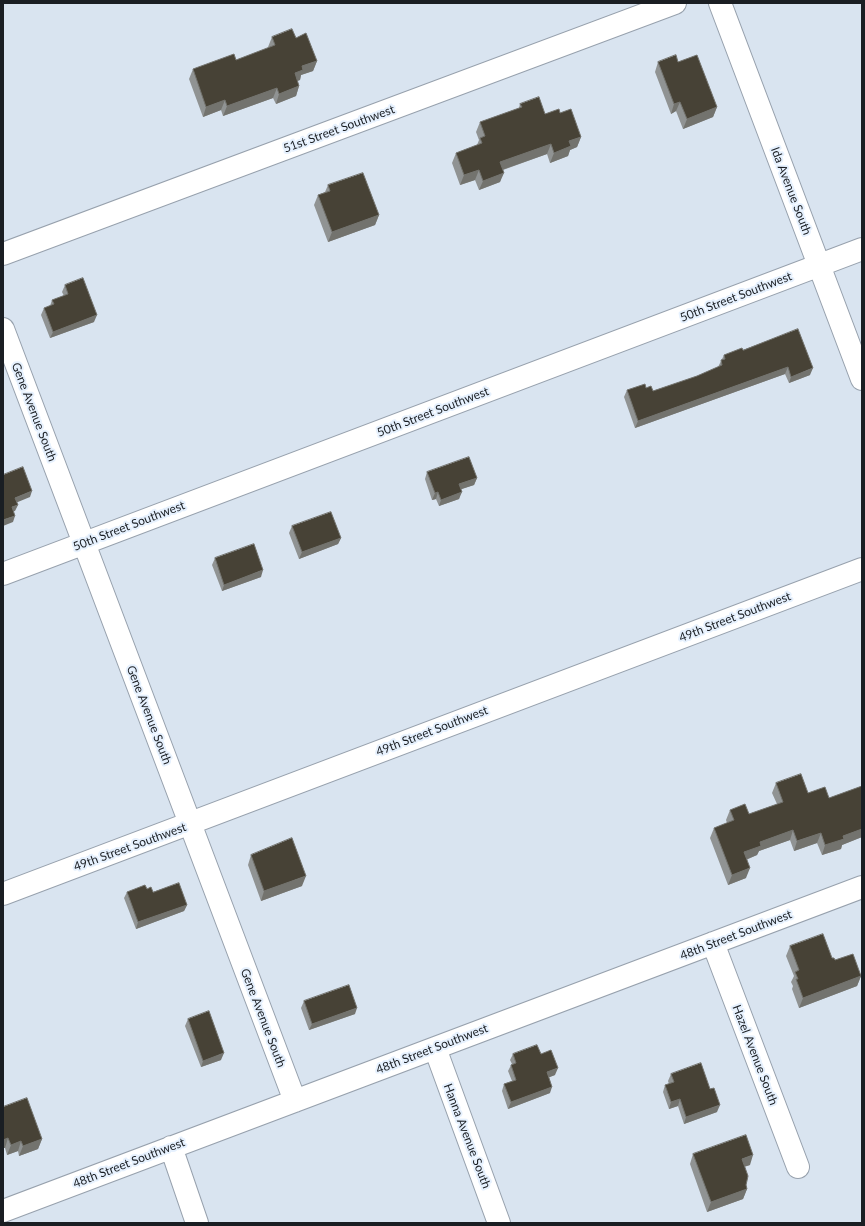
<!DOCTYPE html>
<style>
body{margin:0}
#map{position:relative;width:865px;height:1226px;overflow:hidden;background:#d9e4f0;font-family:Lato,sans-serif}
canvas{display:block}
.frame{position:absolute;inset:0;border:4px solid #1a1e23;pointer-events:none}
</style>
<div id="map">
<canvas width="865" height="1226"></canvas>
<div class="frame"></div>
</div>
<script>
const ctx = document.querySelector('canvas').getContext('2d');
ctx.lineJoin = 'round';
function trace(path, color, width, dash) {
  ctx.strokeStyle = color;
  ctx.lineWidth = width;
  ctx.lineCap = dash ? 'butt' : 'round';
  ctx.setLineDash(dash || []);
  ctx.stroke(path);
}
function paint(path, color) {
  ctx.fillStyle = color;
  ctx.fill(path, 'evenodd');
}
function drawText(font, color, halo, rows, align = 'center') {
  ctx.font = font + ' Lato,sans-serif';
  ctx.lineWidth = 4;
  ctx.setLineDash([]);
  ctx.textBaseline = 'middle';
  ctx.strokeStyle = halo;
  ctx.fillStyle = color;
  for (const [text, x, y, turn = 0] of rows) {
    ctx.save();
    ctx.translate(x, y);
    ctx.rotate((+turn || 0) * Math.PI / 180);
    ctx.textAlign = isNaN(turn) ? turn : align;
    if (halo) ctx.strokeText(text, 0, 0);
    ctx.fillText(text, 0, 0);
    ctx.restore();
  }
}
const street = new Path2D(`
 M 720,3 L 862,379
 M 3,254 L 675,3
 M 3,329 L 295,1101
 M 3,574 L 862,249
 M 3,894 L 862,569
 M 713,943 L 798,1167
 M 435,1048 L 499,1223
 M 171,1147 L 197,1223
 M 3,1211 L 862,887`);
trace(street, '#97a1ad', 24);
trace(street, '#fff', 22);
paint(new Path2D(`
 M 272,37 L 296,38 L 317,61 L 313,71 L 301,75 L 300,80 L 297,81 L 299,86 L 296,96 L 276,104 L 273,98 L 223,116 L 221,110 L 203,117 L 189,79 L 193,69 L 236,60 L 269,48 L 268,47 Z
 M 658,62 L 678,62 L 717,107 L 713,117 L 683,129 L 676,111 L 671,114 L 655,72 Z
 M 520,104 L 545,114 L 560,113 L 581,137 L 577,147 L 570,150 L 568,156 L 550,163 L 547,154 L 503,170 L 500,182 L 479,190 L 475,180 L 460,185 L 452,163 L 456,153 L 477,145 L 479,140 L 476,132 L 480,122 L 519,108 Z
 M 328,185 L 379,215 L 375,225 L 328,242 L 314,205 L 318,195 L 325,192 Z
 M 65,285 L 94,322 L 50,338 L 41,315 L 44,308 L 50,306 L 52,300 L 64,296 L 62,292 Z
 M 743,350 L 810,375 L 789,383 L 785,374 L 635,428 L 624,397 L 627,390 L 646,388 L 653,391 L 697,376 L 718,367 L 724,355 Z
 M 427,472 L 477,478 L 474,485 L 461,489 L 459,499 L 439,506 L 436,499 L 432,500 L 425,479 Z
 M 292,526 L 341,538 L 338,544 L 299,559 L 289,533 Z
 M 215,558 L 261,577 L 222,591 L 212,565 Z
 M 776,783 L 808,793 L 829,798 L 862,786 L 862,837 L 842,845 L 841,849 L 822,855 L 817,843 L 794,851 L 790,840 L 759,851 L 757,855 L 746,860 L 746,878 L 728,885 L 710,838 L 714,828 L 727,823 L 726,820 L 730,810 L 749,814 L 777,804 L 772,793 Z
 M 251,855 L 302,886 L 261,901 L 248,865 Z
 M 147,889 L 153,892 L 187,905 L 184,911 L 136,929 L 124,898 L 127,892 Z
 M 790,946 L 832,958 L 861,976 L 857,986 L 799,1008 L 792,989 L 793,986 L 791,982 L 794,976 L 786,956 Z
 M 304,1001 L 355,1014 L 309,1030 L 301,1008 Z
 M 188,1019 L 221,1060 L 201,1067 L 185,1026 Z
 M 513,1054 L 541,1054 L 555,1075 L 549,1077 L 550,1093 L 508,1109 L 502,1091 L 504,1084 L 512,1081 L 508,1071 L 511,1065 L 512,1064 L 510,1060 Z
 M 671,1074 L 717,1112 L 684,1124 L 678,1106 L 669,1109 L 663,1092 L 665,1085 L 669,1084 L 668,1081 Z
 M 3,1107 L 42,1139 L 38,1149 L 19,1156 L 18,1151 L 7,1155 L 5,1148 Z
 M 693,1154 L 750,1165 L 745,1166 L 746,1185 L 747,1189 L 743,1199 L 707,1212 L 690,1164 Z`), '#909393');
paint(new Path2D(`
 M 317,61 L 313,71 L 301,75 L 300,80 L 291,83 L 295,73 L 302,66 Z
 M 299,86 L 296,96 L 276,104 L 279,94 Z
 M 277,88 L 273,98 L 223,116 L 227,106 Z
 M 225,100 L 221,110 L 203,117 L 206,107 Z
 M 680,102 L 676,111 L 671,114 L 674,104 Z
 M 717,107 L 713,117 L 683,129 L 687,119 Z
 M 581,137 L 577,147 L 570,150 L 568,156 L 550,163 L 554,153 L 569,141 Z
 M 551,144 L 547,154 L 496,172 L 500,162 Z
 M 479,170 L 475,180 L 460,185 L 464,175 Z
 M 504,173 L 500,182 L 479,190 L 483,181 Z
 M 379,215 L 375,225 L 328,242 L 332,232 Z
 M 97,315 L 94,322 L 50,338 L 53,332 Z
 M 788,367 L 785,374 L 635,428 L 638,421 Z
 M 813,368 L 810,375 L 789,383 L 791,377 Z
 M 477,478 L 474,485 L 456,491 L 459,484 Z
 M 32,491 L 30,497 L 13,504 L 15,498 Z
 M 438,492 L 436,499 L 432,500 L 435,493 Z
 M 462,492 L 459,499 L 439,506 L 441,500 Z
 M 18,505 L 15,511 L 9,513 L 12,507 Z
 M 15,516 L 13,522 L 3,526 L 3,520 Z
 M 341,538 L 338,544 L 299,559 L 302,552 Z
 M 263,570 L 261,577 L 222,591 L 224,585 Z
 M 862,829 L 862,837 L 842,845 L 841,849 L 822,855 L 825,845 L 843,836 Z
 M 793,830 L 790,840 L 759,851 L 757,855 L 740,862 L 744,852 L 760,842 Z
 M 821,833 L 817,843 L 794,851 L 797,841 Z
 M 750,868 L 746,878 L 728,885 L 732,875 Z
 M 306,876 L 302,886 L 261,901 L 264,891 Z
 M 187,905 L 184,911 L 136,929 L 138,922 Z
 M 861,976 L 857,986 L 799,1008 L 803,998 Z
 M 357,1008 L 355,1014 L 309,1030 L 312,1024 Z
 M 224,1053 L 221,1060 L 201,1067 L 203,1061 Z
 M 558,1068 L 555,1075 L 545,1079 L 547,1072 Z
 M 552,1087 L 550,1093 L 508,1109 L 511,1102 Z
 M 680,1099 L 678,1106 L 669,1109 L 671,1102 Z
 M 720,1105 L 717,1112 L 684,1124 L 686,1117 Z
 M 8,1138 L 5,1148 L 3,1148 L 3,1140 Z
 M 42,1139 L 38,1149 L 19,1156 L 23,1146 Z
 M 21,1141 L 18,1151 L 7,1155 L 11,1145 Z
 M 753,1155 L 750,1165 L 738,1169 L 742,1159 Z
 M 747,1189 L 743,1199 L 707,1212 L 711,1202 Z`), '#73736e');
const building = new Path2D(`
 M 292,29 L 296,38 L 306,33 L 317,61 L 302,66 L 303,70 L 295,73 L 299,86 L 279,94 L 277,88 L 227,106 L 225,100 L 206,107 L 193,69 L 234,54 L 236,60 L 275,45 L 272,37 Z
 M 676,55 L 678,62 L 697,55 L 717,107 L 687,119 L 680,102 L 674,104 L 658,62 Z
 M 539,97 L 545,114 L 559,109 L 560,113 L 571,109 L 581,137 L 569,141 L 571,146 L 554,153 L 551,144 L 500,162 L 504,173 L 483,181 L 479,170 L 464,175 L 456,153 L 482,143 L 480,138 L 485,136 L 480,122 L 522,107 L 520,104 Z
 M 363,173 L 379,215 L 332,232 L 318,195 L 330,191 L 328,185 Z
 M 83,278 L 97,315 L 53,332 L 44,308 L 54,304 L 52,300 L 68,294 L 65,285 Z
 M 798,329 L 813,368 L 791,377 L 788,367 L 638,421 L 627,390 L 645,384 L 646,388 L 651,386 L 653,391 L 697,376 L 722,365 L 721,360 L 725,359 L 724,355 L 742,348 L 743,350 Z
 M 469,457 L 477,478 L 459,484 L 462,492 L 441,500 L 438,492 L 435,493 L 427,472 Z
 M 23,467 L 32,491 L 15,498 L 18,505 L 12,507 L 15,516 L 3,520 L 3,475 Z
 M 331,512 L 341,538 L 302,552 L 292,526 Z
 M 254,544 L 263,570 L 224,585 L 215,558 Z
 M 801,774 L 808,793 L 825,787 L 829,798 L 862,786 L 862,829 L 843,836 L 844,839 L 825,845 L 821,833 L 797,841 L 793,830 L 760,842 L 761,846 L 744,852 L 750,868 L 732,875 L 714,828 L 734,820 L 730,810 L 745,804 L 749,814 L 783,802 L 776,783 Z
 M 292,838 L 306,876 L 264,891 L 251,855 Z
 M 179,883 L 187,905 L 138,922 L 127,892 L 145,885 L 147,889 L 151,887 L 153,892 Z
 M 823,934 L 832,958 L 834,958 L 835,960 L 853,954 L 861,976 L 803,998 L 796,979 L 798,979 L 795,972 L 799,970 L 790,946 Z
 M 349,985 L 357,1008 L 312,1024 L 304,1001 Z
 M 209,1011 L 224,1053 L 203,1061 L 188,1019 Z
 M 537,1045 L 541,1054 L 551,1050 L 558,1068 L 547,1072 L 552,1087 L 511,1102 L 504,1084 L 516,1080 L 511,1065 L 516,1063 L 513,1054 Z
 M 701,1063 L 710,1089 L 714,1088 L 720,1105 L 686,1117 L 680,1099 L 671,1102 L 665,1085 L 674,1082 L 671,1074 Z
 M 27,1098 L 42,1139 L 23,1146 L 21,1141 L 11,1145 L 8,1138 L 3,1140 L 3,1107 Z
 M 746,1135 L 753,1155 L 742,1159 L 748,1176 L 746,1185 L 747,1189 L 711,1202 L 693,1154 Z`);
paint(building, '#474236');
trace(building, '#73736e', 1);
drawText('12px', '#1a1e23', '#e6f1fe', [
 ["51st Street Southwest",339,129,-20],
 ["Ida Avenue South",791,191,69],
 ["50th Street Southwest",736,297,-21],
 ["Gene Avenue South",34,412,69],
 ["50th Street Southwest",433,412,-21],
 ["50th Street Southwest",129,526,-21],
 ["49th Street Southwest",735,617,-21],
 ["Gene Avenue South",149,715,69],
 ["49th Street Southwest",432,731,-21],
 ["49th Street Southwest",130,847,-20],
 ["48th Street Southwest",736,935,-21],
 ["Gene Avenue South",263,1018,69],
 ["48th Street Southwest",432,1049,-21],
 ["Hazel Avenue South",755,1055,69],
 ["Hanna Avenue South",467,1136,69],
 ["48th Street Southwest",129,1163,-21]
]);
</script>
